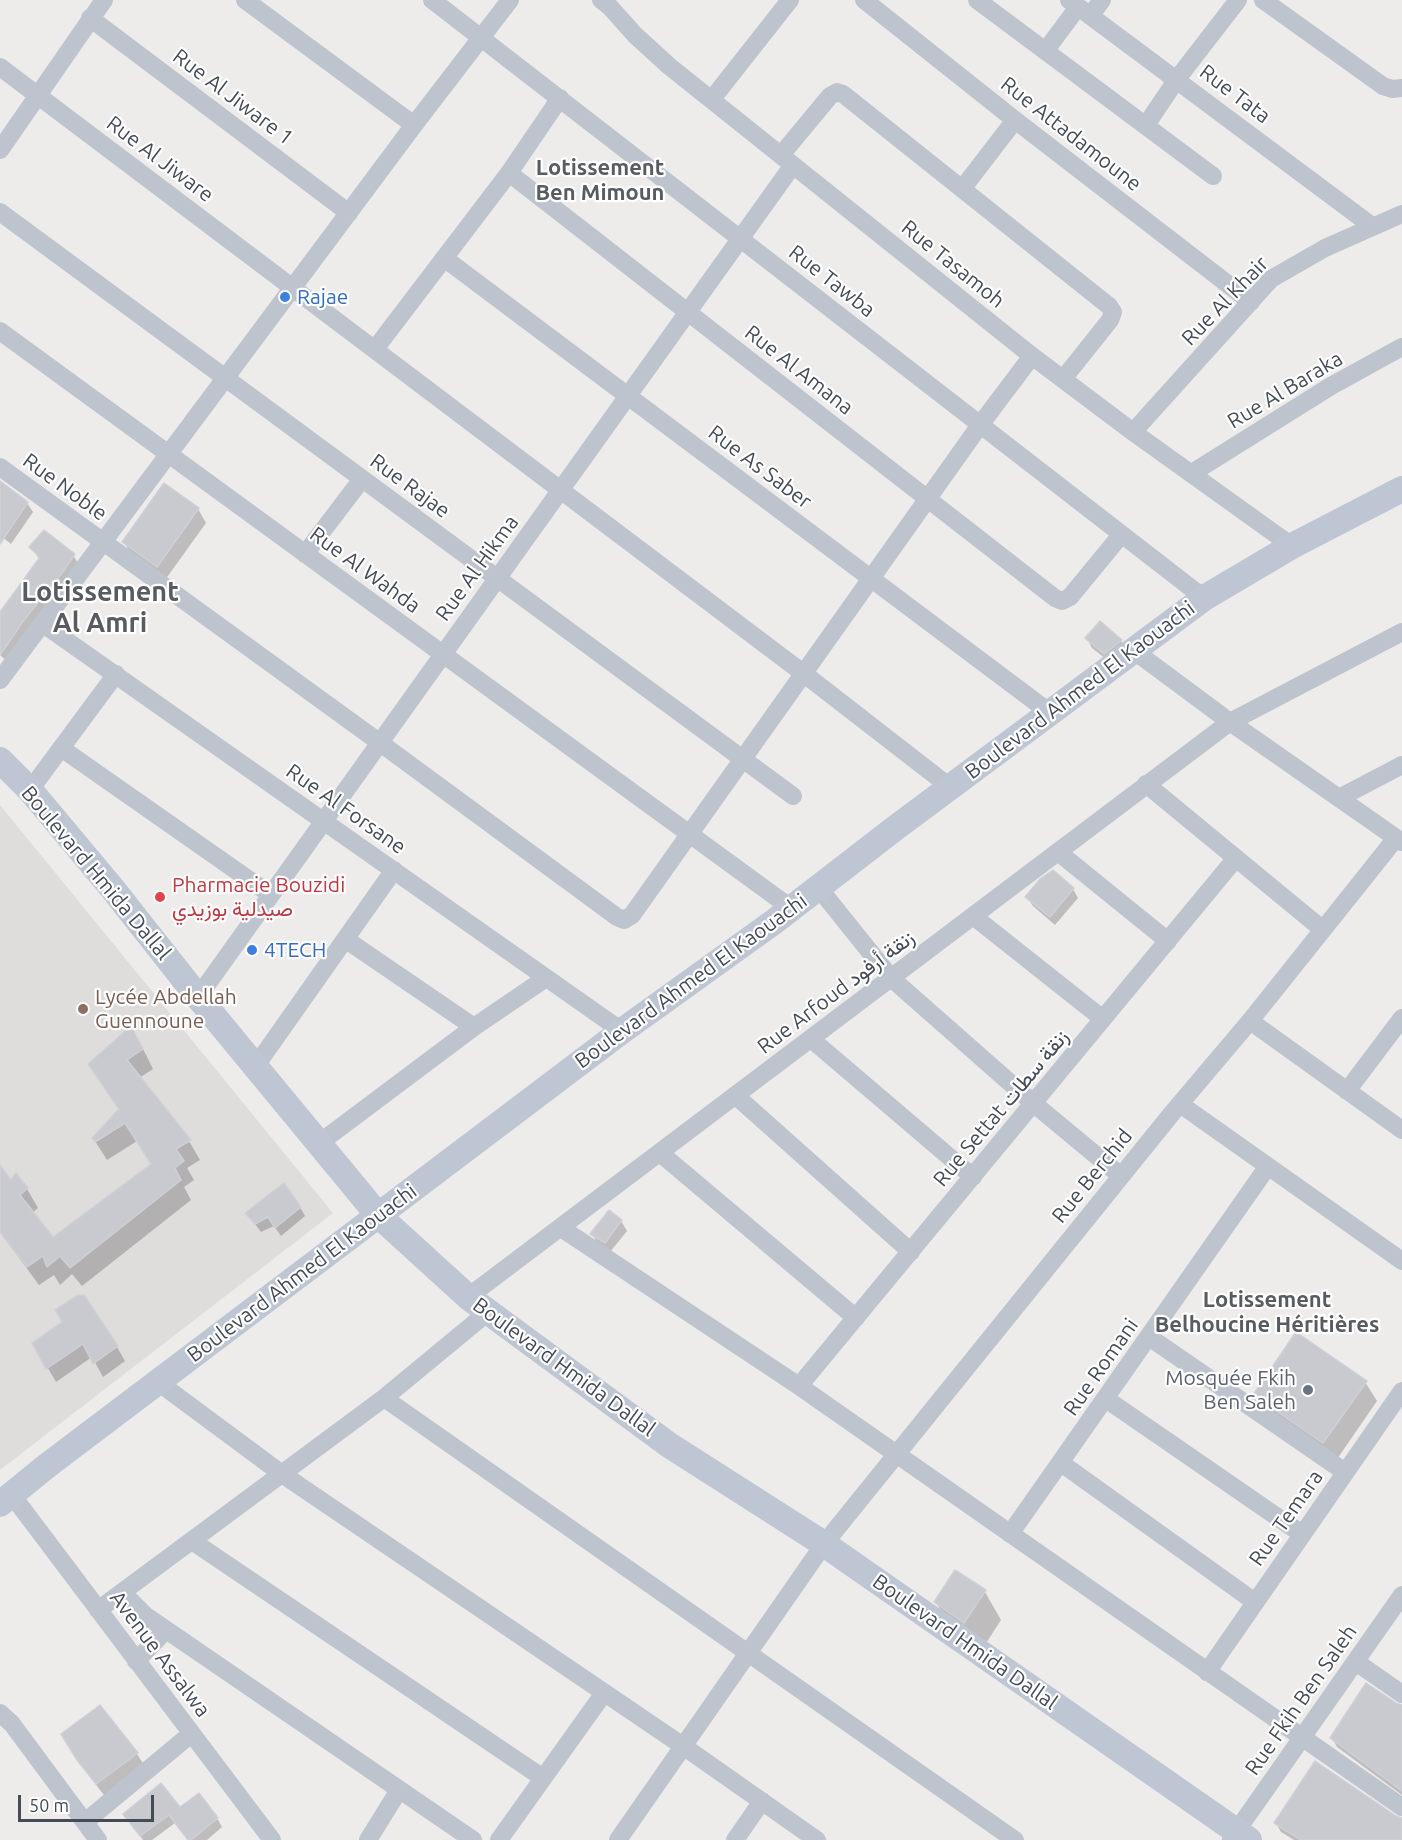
<!DOCTYPE html>
<meta charset="utf-8">
<style>
body{margin:0}
#map{position:relative;width:1402px;height:1840px;overflow:hidden;background:#eeebeb;font-family:Ubuntu,sans-serif}
canvas{display:block}
.scale{position:absolute;left:18px;top:1795px;width:136px;height:27px;box-sizing:border-box;border:3px solid #454c57;border-top:0;padding-left:8px;font-size:18px;line-height:21px;white-space:nowrap;color:#454c57;-webkit-text-stroke:4px #fff;paint-order:stroke}
</style>
<div id="map">
<canvas width="1402" height="1840"></canvas>
<div class="scale">50 m</div>
</div>
<script>
const ctx = document.querySelector('canvas').getContext('2d');
ctx.lineJoin = 'round';
function paint(path, color) {
  ctx.fillStyle = color;
  ctx.fill(path, 'evenodd');
}
function trace(path, color, width, dash) {
  ctx.strokeStyle = color;
  ctx.lineWidth = width;
  ctx.lineCap = dash ? 'butt' : 'round';
  ctx.setLineDash(dash || []);
  ctx.stroke(path);
}
function drawText(font, color, halo, rows, align = 'center') {
  ctx.font = font + ' Ubuntu,Vazirmatn,sans-serif';
  ctx.lineWidth = 4.5;
  ctx.setLineDash([]);
  ctx.textBaseline = 'middle';
  ctx.strokeStyle = halo;
  ctx.fillStyle = color;
  for (const [text, x, y, turn = 0] of rows) {
    ctx.save();
    ctx.translate(x, y);
    ctx.rotate((+turn || 0) * Math.PI / 180);
    ctx.textAlign = isNaN(turn) ? turn : align;
    if (halo) ctx.strokeText(text, 0, 0);
    ctx.fillText(text, 0, 0);
    ctx.restore();
  }
}
paint(new Path2D(`
 M 0,805 L 333,1213 L 0,1470 Z`), '#dfdcdc');
paint(new Path2D(`
 M 0,483 L 27,503 L 33,512 L 11,544 L 0,535 Z
 M 198,509 L 206,523 L 165,580 L 132,556 L 124,542 Z
 M 31,547 L 73,555 L 79,565 L 7,661 L 0,655 L 0,615 L 40,560 Z
 M 1100,623 L 1121,641 L 1126,650 L 1110,662 L 1092,648 L 1087,638 Z
 M 1073,889 L 1078,898 L 1055,925 L 1033,906 L 1027,897 Z
 M 142,1047 L 153,1069 L 139,1078 L 189,1141 L 200,1160 L 187,1168 L 194,1180 L 184,1187 L 191,1200 L 82,1286 L 72,1274 L 60,1285 L 54,1275 L 39,1285 L 0,1232 L 0,1168 L 11,1182 L 16,1175 L 27,1189 L 38,1208 L 32,1213 L 53,1239 L 152,1165 L 137,1141 L 107,1160 L 93,1138 L 120,1111 L 90,1064 Z
 M 300,1207 L 305,1216 L 281,1236 L 274,1226 L 261,1232 L 247,1213 Z
 M 609,1212 L 621,1221 L 627,1231 L 610,1252 L 597,1243 L 592,1234 Z
 M 64,1323 L 117,1347 L 125,1361 L 103,1377 L 92,1357 L 56,1382 L 34,1344 Z
 M 1365,1382 L 1377,1401 L 1335,1462 L 1266,1414 L 1255,1395 Z
 M 985,1592 L 1001,1620 L 981,1651 L 952,1631 L 936,1602 Z
 M 1402,1710 L 1402,1795 L 1337,1747 L 1332,1738 Z
 M 63,1734 L 137,1754 L 144,1765 L 104,1795 L 86,1772 Z
 M 179,1809 L 217,1818 L 222,1827 L 207,1840 L 188,1840 L 175,1823 L 152,1840 L 143,1840 L 125,1814 Z
 M 1395,1818 L 1402,1818 L 1402,1840 L 1294,1840 L 1281,1832 L 1276,1823 Z`), '#0003');
const building = new Path2D(`
 M 0,481 L 28,502 L 0,544 Z
 M 164,483 L 199,508 L 157,567 L 122,542 Z
 M 44,530 L 75,554 L 63,572 L 24,620 L 0,655 L 0,612 L 40,557 L 29,547 Z
 M 1100,621 L 1122,640 L 1104,654 L 1085,638 Z
 M 1053,870 L 1074,888 L 1050,917 L 1025,897 L 1040,879 Z
 M 131,1026 L 143,1049 L 127,1060 L 191,1140 L 176,1149 L 184,1161 L 175,1168 L 181,1180 L 70,1268 L 60,1256 L 47,1267 L 43,1256 L 27,1267 L 0,1231 L 0,1165 L 11,1180 L 16,1173 L 28,1188 L 20,1195 L 53,1237 L 151,1164 L 125,1123 L 95,1142 L 92,1138 L 119,1109 L 88,1064 Z
 M 284,1183 L 301,1207 L 275,1228 L 268,1217 L 255,1224 L 245,1213 Z
 M 609,1210 L 622,1220 L 605,1243 L 590,1234 Z
 M 78,1295 L 84,1295 L 118,1346 L 93,1364 L 83,1344 L 46,1369 L 32,1343 L 62,1322 L 55,1310 Z
 M 1296,1332 L 1367,1381 L 1323,1443 L 1253,1395 Z
 M 955,1570 L 986,1590 L 964,1623 L 934,1602 Z
 M 1366,1683 L 1396,1703 L 1402,1705 L 1402,1791 L 1330,1738 Z
 M 100,1705 L 138,1753 L 96,1784 L 77,1760 L 61,1734 Z
 M 1315,1761 L 1396,1816 L 1402,1818 L 1402,1840 L 1301,1840 L 1274,1823 Z
 M 161,1783 L 180,1807 L 199,1793 L 218,1818 L 191,1840 L 188,1840 L 169,1815 L 140,1836 L 123,1814 Z`);
paint(building, '#c9c9d0');
trace(building, '#cfd0d7', 1.5);
trace(new Path2D(`
 M 245,0 L 414,125
 M 432,0 L 1204,598
 M 601,0 L 610,7 L 635,35 L 669,66 L 1032,356 L 1133,432 L 1292,546
 M 864,0 L 1015,120 L 1251,302
 M 977,0 L 1213,176
 M 1069,0 L 1372,226
 M 1263,0 L 1383,86 L 1392,89 L 1402,88
 M 1090,16 L 1102,0
 M 90,18 L 349,213
 M 1046,50 L 1078,7
 M 0,67 L 803,673 L 950,787
 M 712,99 L 790,0
 M 1146,125 L 1177,79 L 1238,0
 M 0,150 L 104,0
 M 781,155 L 830,96 L 837,92 L 843,94 L 1109,306 L 1113,312 L 1110,320 L 1063,379
 M 509,173 L 1055,598 L 1062,601 L 1070,597 L 1121,535
 M 962,189 L 1015,120
 M 0,212 L 793,796
 M 444,258 L 1049,712
 M 0,331 L 791,908
 M 375,349 L 509,173 L 560,98
 M 1133,432 L 1271,279 L 1325,248 L 1402,214
 M 0,467 L 379,742 L 617,917 L 624,920 L 632,915 L 980,425 L 1032,356
 M 1192,473 L 1331,386 L 1402,347
 M 305,554 L 362,479
 M 43,624 L 622,1031
 M 1133,650 L 1230,722 L 1402,842
 M 0,680 L 414,125 L 510,0
 M 61,748 L 271,895
 M 1146,784 L 1322,929
 M 30,790 L 116,674
 M 1339,798 L 1402,765
 M 1058,852 L 1168,941
 M 818,887 L 891,978 L 1033,1103 L 1121,1176
 M 973,916 L 1103,1019
 M 345,939 L 474,1027
 M 198,997 L 793,165
 M 1250,1021 L 1402,1130
 M 811,1039 L 973,1177
 M 255,1067 L 394,870
 M 1347,1091 L 1402,1018
 M 736,1096 L 911,1252
 M 1180,1104 L 1402,1261
 M 318,1144 L 474,1027 L 546,978
 M 660,1153 L 856,1318
 M 561,1228 L 799,1386 L 1402,1807
 M 468,1297 L 1230,722 L 1402,632
 M 1149,1337 L 1345,1472
 M 158,1382 L 282,1474 L 683,1746 L 817,1840
 M 799,1386 L 1236,858
 M 384,1398 L 1015,1840
 M 1106,1399 L 1302,1534
 M 1061,1463 L 1255,1602
 M 12,1495 L 272,1840
 M 1010,1534 L 1268,1166
 M 192,1541 L 543,1778
 M 122,1592 L 146,1616 L 473,1840
 M 98,1610 L 384,1398 L 488,1312
 M 136,1661 L 166,1630
 M 1356,1662 L 1402,1694
 M 1207,1672 L 1402,1391
 M 0,1713 L 12,1724 L 98,1840
 M 85,1822 L 191,1734
 M 1231,1839 L 1402,1595
 M 368,1840 L 399,1790
 M 499,1840 L 604,1693
 M 618,1840 L 824,1544 L 1173,1112 L 1250,1021 L 1396,838
 M 735,1840 L 762,1801`), '#bdc4cd', 18);
trace(new Path2D(`
 M 0,760 L 30,790 L 112,888 L 198,997 L 378,1215 L 468,1297 L 669,1445 L 824,1544 L 1249,1840
 M 0,1504 L 48,1465 L 622,1031 L 775,921 L 894,829 L 1204,598 L 1292,546 L 1402,489`), '#bec6d4', 26);
for (const [x, y, r, color] of [
 [285,297,6,"#3f7fe0"],
 [160,897,6,"#e0444e"],
 [252,950,6,"#3f7fe0"],
 [83,1009,6,"#8d6e63"],
 [1308,1390,6,"#6b7280"]
]) {
  const dot = new Path2D();
  dot.arc(x, y, r, 0, 2 * Math.PI);
  ctx.fillStyle = color;
  ctx.fill(dot);
  trace(dot, '#fff', 2);
}
drawText('21px', '#454c57', '#fff', [
 ["Rue Tata",1235,94,37],
 ["Rue Al Jiware 1",233,97,37],
 ["Rue Attadamoune",1071,134,38],
 ["Rue Al Jiware",160,159,37],
 ["Rue Tasamoh",953,264,39],
 ["Rue Tawba",832,281,38],
 ["Rue Al Khair",1225,301,-46],
 ["Rue Al Amana",799,370,38],
 ["Rue Al Baraka",1285,390,-31],
 ["Rue As Saber",760,467,37],
 ["Rue Rajae",410,486,36],
 ["Rue Noble",65,487,36],
 ["Rue Al Hikma",477,568,-54],
 ["Rue Al Wahda",365,570,36],
 ["Boulevard Ahmed El Kaouachi",1080,690,-37],
 ["Rue Al Forsane",346,809,35],
 ["Boulevard Hmida Dallal",96,873,50],
 ["Boulevard Ahmed El Kaouachi",691,981,-36],
 ["Rue Arfoud زنقة أرفود",836,992,-37],
 ["Rue Settat زنقة سطات",1001,1108,-50],
 ["Rue Berchid",1092,1176,-51],
 ["Boulevard Ahmed El Kaouachi",302,1273,-37],
 ["Boulevard Hmida Dallal",564,1367,36],
 ["Rue Romani",1101,1367,-55],
 ["Rue Temara",1286,1518,-55],
 ["Boulevard Hmida Dallal",965,1642,35],
 ["Avenue Assalwa",160,1654,53],
 ["Rue Fkih Ben Saleh",1301,1700,-55]
]);
drawText('21px', '#366cbe', '#fff', [
 ["Rajae",297,297],
 ["4TECH",264,950]
], 'left');
drawText('21px', '#be3a42', '#fff', [
 ["Pharmacie Bouzidi",172,885],
 ["صيدلية بوزيدي",172,909]
], 'left');
drawText('21px', '#785e54', '#fff', [
 ["Lycée Abdellah",95,997],
 ["Guennoune",95,1021]
], 'left');
drawText('21px', '#5b616d', '#fff', [
 ["Mosquée Fkih",1296,1378],
 ["Ben Saleh",1296,1402]
], 'right');
drawText('bold 22px', '#585b60', '#fff', [
 ["Lotissement",600,168],
 ["Ben Mimoun",600,193],
 ["Lotissement",1267,1300],
 ["Belhoucine Héritières",1267,1325]
]);
drawText('bold 27px', '#585b60', '#fff', [
 ["Lotissement",100,592],
 ["Al Amri",100,623]
]);
</script>
